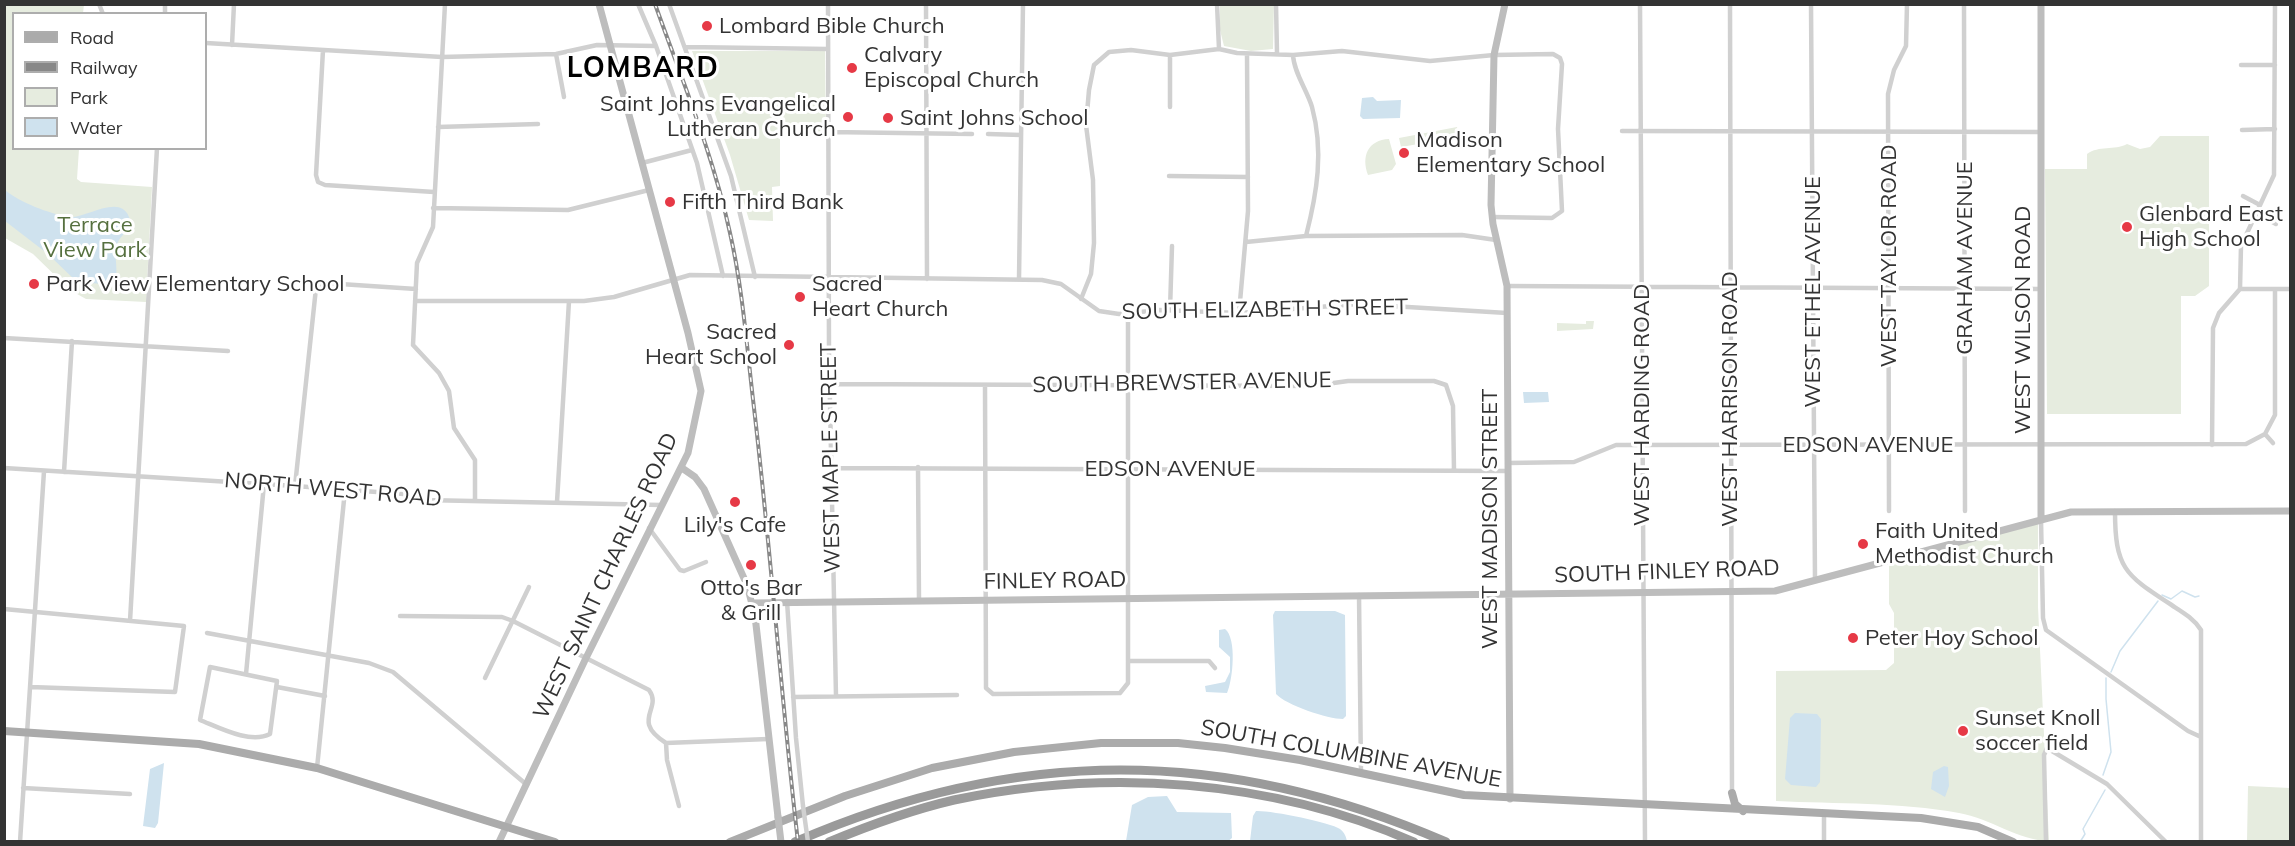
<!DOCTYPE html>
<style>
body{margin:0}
#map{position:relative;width:2295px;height:846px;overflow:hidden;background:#fff;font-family:Mulish,sans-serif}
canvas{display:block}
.frame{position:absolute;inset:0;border:6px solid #333;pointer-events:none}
.legend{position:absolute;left:12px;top:12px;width:195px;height:138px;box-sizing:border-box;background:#fff;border:2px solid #adadad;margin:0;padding:8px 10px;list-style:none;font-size:18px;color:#333}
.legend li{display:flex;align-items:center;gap:12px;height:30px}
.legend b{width:30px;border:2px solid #adadad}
</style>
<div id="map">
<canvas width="2295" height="846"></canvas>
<div class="frame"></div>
<ul class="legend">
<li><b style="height:8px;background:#ababab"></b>Road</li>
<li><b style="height:8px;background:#888"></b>Railway</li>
<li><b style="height:16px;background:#e6ecdf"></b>Park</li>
<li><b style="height:16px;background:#cfe2ee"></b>Water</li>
</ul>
</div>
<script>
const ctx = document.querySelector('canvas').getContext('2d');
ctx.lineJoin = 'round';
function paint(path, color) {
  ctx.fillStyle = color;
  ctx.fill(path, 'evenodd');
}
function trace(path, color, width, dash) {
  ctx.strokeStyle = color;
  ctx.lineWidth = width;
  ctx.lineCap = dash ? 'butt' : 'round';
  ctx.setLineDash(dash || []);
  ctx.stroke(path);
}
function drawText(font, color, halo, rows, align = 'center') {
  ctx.font = font + ' Mulish,sans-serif';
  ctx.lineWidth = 6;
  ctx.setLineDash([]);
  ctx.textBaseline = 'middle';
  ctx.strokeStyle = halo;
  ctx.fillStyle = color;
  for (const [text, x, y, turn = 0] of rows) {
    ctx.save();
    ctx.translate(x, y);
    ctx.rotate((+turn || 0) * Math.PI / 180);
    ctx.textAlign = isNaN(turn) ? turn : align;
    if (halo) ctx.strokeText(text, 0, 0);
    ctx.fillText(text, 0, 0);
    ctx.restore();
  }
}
paint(new Path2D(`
 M 5,5 L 84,5 L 83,13 L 14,14 L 14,148 L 79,149 L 77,179 L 81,182 L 152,187 L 146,302 L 86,299 L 70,290 L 33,254 L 5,238 Z
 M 1220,5 L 1274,5 L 1273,49 L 1251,51 L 1224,46 L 1220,30 Z
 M 692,51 L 825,51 L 826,134 L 791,134 L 791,137 L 780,137 L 780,186 L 772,187 L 773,221 L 749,220 L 730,155 Z
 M 1457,127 L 1459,137 L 1401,147 L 1399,138 Z
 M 2160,136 L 2209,136 L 2209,286 L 2195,296 L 2181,296 L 2181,414 L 2047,414 L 2045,169 L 2087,169 L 2087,154 C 2099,145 2114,151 2127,144 L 2140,149 L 2150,147 Z
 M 1389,139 L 1396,164 L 1392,170 L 1368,175 C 1361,156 1368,140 1389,139 Z
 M 1586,321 L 1594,321 L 1593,329 L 1557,331 L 1557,323 L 1586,324 Z
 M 2038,522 L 2038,607 L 2049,841 C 2019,841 1990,818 1959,813 C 1899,802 1837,804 1776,801 L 1776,671 L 1886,670 L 1894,663 L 1894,613 L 1889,604 L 1889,563 Z
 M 2248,786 L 2290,788 L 2290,841 L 2247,841 Z`), '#e6ecdf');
paint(new Path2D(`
 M 1373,97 L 1377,101 L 1401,100 L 1400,118 L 1363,119 L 1360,116 L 1362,98 Z
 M 5,190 C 21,203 48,213 69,217 C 85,219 120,193 129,217 C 133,227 122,234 118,242 C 113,252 118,267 116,278 L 103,284 L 77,282 L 48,254 L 5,221 Z
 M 1523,392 L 1548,392 L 1549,402 L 1524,403 Z
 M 1275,611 L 1335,611 L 1345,615 L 1346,716 L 1343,719 C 1328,719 1286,705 1276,694 L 1273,615 Z
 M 1225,629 C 1237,638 1233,680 1227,693 L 1206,692 L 1205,686 L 1225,682 L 1230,672 L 1230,657 L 1219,647 L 1219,630 Z
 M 1795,713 L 1817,714 L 1821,719 L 1820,782 L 1816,787 L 1791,785 L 1785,779 L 1790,718 Z
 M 164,763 L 158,823 L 155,828 L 143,826 L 150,769 Z
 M 1944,766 L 1948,767 L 1949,786 L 1945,797 L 1931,789 L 1933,772 Z
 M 1167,796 L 1177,812 L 1231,813 L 1232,838 L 1227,842 L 1126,841 L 1132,805 L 1148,797 Z
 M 1256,811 C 1269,810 1330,822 1340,829 C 1345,833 1346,837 1347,841 L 1250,841 L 1253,816 Z`), '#cfe2ee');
trace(new Path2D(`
 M 2162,595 L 2171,599 L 2182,591 L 2195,597 L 2199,596
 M 2111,672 L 2120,651 L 2158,601
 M 2103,775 L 2111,752 L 2106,699 L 2106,678
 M 2080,842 L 2085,834 L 2083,829 L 2105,790`), '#cfe2ee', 1.5);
trace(new Path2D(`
 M 99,4 L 103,14
 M 445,4 L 433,227 L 417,263 L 413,345 L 439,373 L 449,391 L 454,428 L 475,460 L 475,500
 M 638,4 L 656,46 L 697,163 L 723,276
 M 669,4 L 731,176 L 755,277
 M 828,4 L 829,354 L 836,696
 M 926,4 L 927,279
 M 1217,4 L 1219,49
 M 1276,4 L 1277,53
 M 1640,4 L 1645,842
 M 1730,4 L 1732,793
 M 1811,4 L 1815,580
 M 1964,4 L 1965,511
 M 165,14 L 165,4
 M 206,43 L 442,57 L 556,54 L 597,45 L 656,46
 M 232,45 L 234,4
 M 686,47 L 828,49
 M 323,50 L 316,175 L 318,182 L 325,185 L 434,192
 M 556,54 L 564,97
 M 1170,55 L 1170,107
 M 2241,65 L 2275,65
 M 438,127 L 538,124
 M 2242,130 L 2275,129
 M 1622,131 L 2041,132
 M 829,132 L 972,134
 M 988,134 L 1021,135
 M 642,163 L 692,150
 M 1169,176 L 1248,177
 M 2243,196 L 2260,205
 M 433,208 L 568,210 L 649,190
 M 2256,213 L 2276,224
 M 1306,236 L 1462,235 L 1496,240
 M 1246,242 L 1306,236 C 1317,193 1324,151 1312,107 C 1307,90 1294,73 1293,55
 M 1019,279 L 1023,4
 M 1507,286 L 2041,289
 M 2240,289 L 2290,289
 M 1081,299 L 1091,274 L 1094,243 L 1093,180 L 1086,125 L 1089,90 L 1094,65 L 1109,52 L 1131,50 L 1170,55 L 1219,49 L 1237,53 L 1293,55 L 1342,51 L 1430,61 L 1494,55 L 1553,54 L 1560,58 L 1562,64 L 1558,129 L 1562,211 L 1552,218 L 1492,217
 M 415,301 L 584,301 L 614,297 L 690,275 L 1042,280 L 1061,284 L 1099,311 L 1119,314 L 1160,310 L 1239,313 L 1358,304 L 1507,313
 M 1170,310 L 1172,246
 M 1239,313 L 1248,211 L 1247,54
 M 4,338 L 228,351
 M 829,384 L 1312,386 L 1348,381 L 1434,381 L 1446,385 L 1453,406 L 1454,471
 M 985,385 L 986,688 L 993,694 L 1120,693 L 1128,683 L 1128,314
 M 2265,434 L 2273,443
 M 2212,445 L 2213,328 L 2219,313 L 2240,289 L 2241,246 L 2274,175 L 2275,4
 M 1508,463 L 1574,462 L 1616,445 L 2246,444 L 2265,434 L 2275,415 L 2275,289
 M 918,467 L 919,600
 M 4,468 L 295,486 L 404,494 L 424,500 L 661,505
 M 832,468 L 1508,471
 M 64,472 L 72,341
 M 295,486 L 316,288 L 325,283 L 416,289
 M 557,502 L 569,301
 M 1889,511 L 1888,94 L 1894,70 L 1906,46 L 1907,4
 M 2115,511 C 2115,570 2126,575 2173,606 C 2184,613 2194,619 2201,630 L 2201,842
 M 2041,519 L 2043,618 L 2046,630 L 2188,731 L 2201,737
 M 649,528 L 680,570 L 684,571 L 706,562
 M 1359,595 L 1361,773
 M 787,601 L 796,738 L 803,806
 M 4,609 L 184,626 L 175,692 L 30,687
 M 400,616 L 502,617 L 513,621 L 649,690 C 663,709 630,720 666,743 L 768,739
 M 130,621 L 157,148
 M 207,633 L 369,663 L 393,672 L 527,785
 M 1128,661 L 1209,661 L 1215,668
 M 210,667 L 277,681 L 270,734 C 250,744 220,728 200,720 Z
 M 246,674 L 264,484
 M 485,678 L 529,587
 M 277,687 L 325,696
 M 793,697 L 957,695
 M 666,743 L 667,760 L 679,806
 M 317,768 L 345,490
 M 23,788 L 130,794
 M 20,842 L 44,471
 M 1824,842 L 1824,815
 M 2046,842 L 2044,755 L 2047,748 L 2107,784 L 2166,842`), '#d0d0d0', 4.5);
trace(new Path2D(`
 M 1505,4 L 1494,55 L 1491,205 L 1493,224 L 1507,286 L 1510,799
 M 682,468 L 695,477 L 704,489 L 747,585 L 755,616 L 778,817
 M 2041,519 L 2041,4
 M 752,603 L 1775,591 L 2071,512 L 2290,511
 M 499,842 L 586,658 L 688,453 L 701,391 L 688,333 L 599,4`), '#bdbdbd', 7);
trace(new Path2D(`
 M 4,731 L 199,744 L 317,768 L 555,842
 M 1732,793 L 1735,804 L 1743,811
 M 730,842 L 845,796 L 932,768 L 1014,752 L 1101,743 L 1178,743 L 1225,748 L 1300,760 L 1464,795 L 1921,818 L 1978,827 L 2013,842`), '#ababab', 8);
trace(new Path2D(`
 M 795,842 C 1016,746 1225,746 1446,842
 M 829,842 C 870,825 911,810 954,800 C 1106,768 1271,779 1414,842`), '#9a9a9a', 9);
const rail = new Path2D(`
 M 655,4 C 682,80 713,154 730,233 C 743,290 747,350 754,408 C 771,552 781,697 798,842`);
trace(rail, '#888', 4);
trace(rail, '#fff', 1.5, [4.5]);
trace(new Path2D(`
 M 803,806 L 808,842`), '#d0d0d0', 4.5);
trace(new Path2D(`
 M 778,817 L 781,842`), '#bdbdbd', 7);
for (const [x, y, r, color] of [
 [707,26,6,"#e63946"],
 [852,68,6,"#e63946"],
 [848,117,6,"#e63946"],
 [888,118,6,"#e63946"],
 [1404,153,6,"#e63946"],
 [670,202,6,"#e63946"],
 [2127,227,6,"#e63946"],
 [34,284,6,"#e63946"],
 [800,297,6,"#e63946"],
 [789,345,6,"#e63946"],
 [735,502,6,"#e63946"],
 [1863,544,6,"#e63946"],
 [751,565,6,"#e63946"],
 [1853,638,6,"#e63946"],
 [1963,731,6,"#e63946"]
]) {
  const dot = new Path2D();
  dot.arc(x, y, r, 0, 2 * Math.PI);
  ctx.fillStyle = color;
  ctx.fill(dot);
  trace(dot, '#fff', 2);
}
drawText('22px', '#333', '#fff', [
 ["Lombard Bible Church",719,26],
 ["Calvary",864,55],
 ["Episcopal Church",864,80],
 ["Saint Johns Evangelical",836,104,"right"],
 ["Lutheran Church",836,129,"right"],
 ["Saint Johns School",900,118],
 ["Madison",1416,140],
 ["Elementary School",1416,165],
 ["Fifth Third Bank",682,202],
 ["Glenbard East",2139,214],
 ["High School",2139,239],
 ["Park View Elementary School",46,284],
 ["Sacred",812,284],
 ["Heart Church",812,309],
 ["Sacred",777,332,"right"],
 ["Heart School",777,357,"right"],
 ["Lily's Cafe",735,525,"center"],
 ["Faith United",1875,531],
 ["Methodist Church",1875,556],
 ["Otto's Bar",751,588,"center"],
 ["& Grill",751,613,"center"],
 ["Peter Hoy School",1865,638],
 ["Sunset Knoll",1975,718],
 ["soccer field",1975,743]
], 'left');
drawText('22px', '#56703f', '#fff', [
 ["Terrace",95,225],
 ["View Park",95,250]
]);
drawText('22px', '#333', '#fff', [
 ["WEST TAYLOR ROAD",1889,256,-90],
 ["GRAHAM AVENUE",1965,258,-90],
 ["WEST ETHEL AVENUE",1813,292,-90],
 ["SOUTH ELIZABETH STREET",1265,310,-1],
 ["WEST WILSON ROAD",2023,320,-90],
 ["SOUTH BREWSTER AVENUE",1182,383,-1],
 ["WEST HARRISON ROAD",1730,399,-90],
 ["WEST HARDING ROAD",1642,405,-90],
 ["EDSON AVENUE",1868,445],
 ["WEST MAPLE STREET",831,458,-91],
 ["EDSON AVENUE",1170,469],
 ["NORTH WEST ROAD",333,490,5],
 ["WEST MADISON STREET",1490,519,-90],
 ["SOUTH FINLEY ROAD",1667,572,-2],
 ["WEST SAINT CHARLES ROAD",606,576,-65],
 ["FINLEY ROAD",1055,581,-1],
 ["SOUTH COLUMBINE AVENUE",1351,754,10]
]);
ctx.letterSpacing = '1.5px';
drawText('bold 28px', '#000', '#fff', [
 ["LOMBARD",643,69]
]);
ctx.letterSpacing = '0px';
</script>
